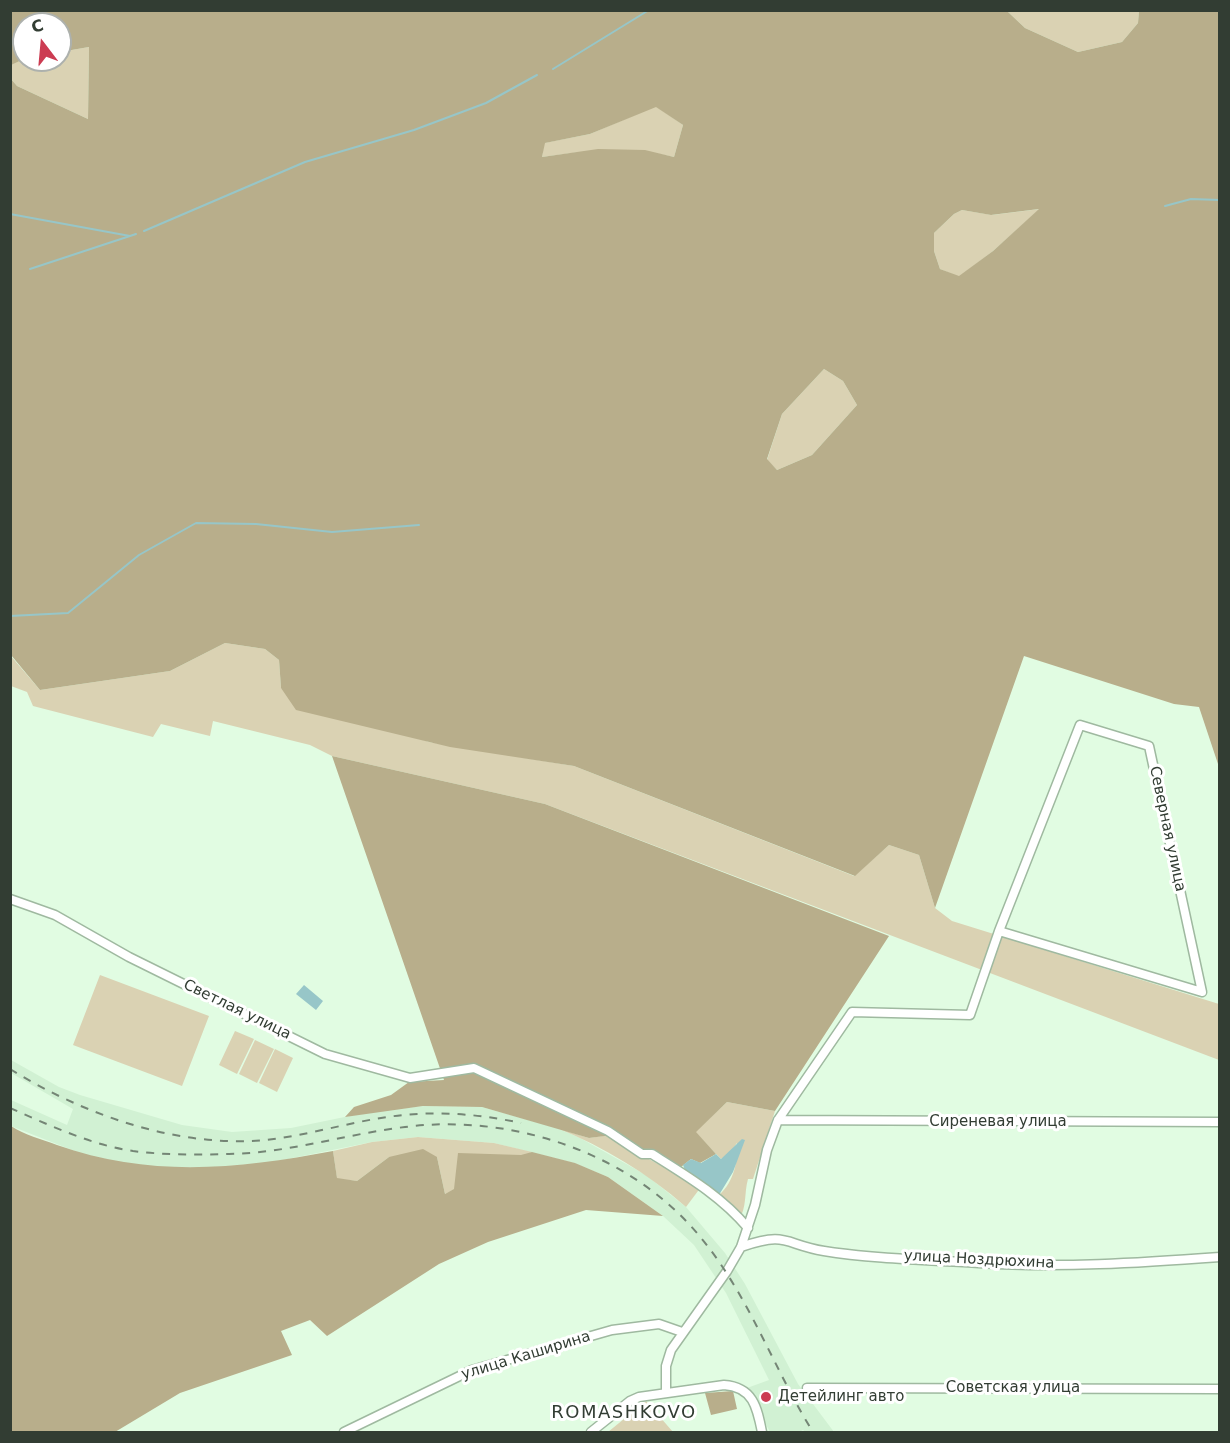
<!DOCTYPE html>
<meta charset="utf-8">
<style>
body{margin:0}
#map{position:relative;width:1230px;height:1443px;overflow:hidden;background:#e1fce2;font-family:"DejaVu Sans",sans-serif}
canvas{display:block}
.frame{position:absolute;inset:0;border:12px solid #323d33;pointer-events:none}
.north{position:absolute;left:12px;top:12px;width:60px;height:60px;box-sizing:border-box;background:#fff;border:2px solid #adb1ad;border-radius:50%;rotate:344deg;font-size:16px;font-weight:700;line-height:24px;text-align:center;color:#323d33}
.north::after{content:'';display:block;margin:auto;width:21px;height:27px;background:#cc3c52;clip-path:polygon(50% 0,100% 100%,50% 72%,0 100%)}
</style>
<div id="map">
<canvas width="1230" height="1443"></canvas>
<div class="frame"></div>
<div class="north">С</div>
</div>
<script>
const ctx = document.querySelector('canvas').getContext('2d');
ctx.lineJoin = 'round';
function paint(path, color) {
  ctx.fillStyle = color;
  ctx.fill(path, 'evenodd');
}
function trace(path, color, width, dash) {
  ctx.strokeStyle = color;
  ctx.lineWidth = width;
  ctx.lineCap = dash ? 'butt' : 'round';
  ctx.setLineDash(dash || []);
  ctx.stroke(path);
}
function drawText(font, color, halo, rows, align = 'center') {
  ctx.font = font + ' "DejaVu Sans",sans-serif';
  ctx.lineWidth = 6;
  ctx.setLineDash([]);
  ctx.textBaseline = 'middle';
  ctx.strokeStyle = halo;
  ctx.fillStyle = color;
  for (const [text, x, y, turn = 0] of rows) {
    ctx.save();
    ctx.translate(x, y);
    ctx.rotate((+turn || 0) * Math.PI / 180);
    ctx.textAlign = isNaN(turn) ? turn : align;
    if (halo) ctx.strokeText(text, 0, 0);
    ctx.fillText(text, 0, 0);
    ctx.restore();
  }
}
paint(new Path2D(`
 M 11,1060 L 59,1087 L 80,1095 L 182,1125 L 232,1132 L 291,1128 L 369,1112 L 424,1106 L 482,1107 L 557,1128 L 580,1138 L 646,1175 L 686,1207 L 725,1253 L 745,1284 L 798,1384 L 834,1432 L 805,1432 L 803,1430 L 799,1432 L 770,1432 L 747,1388 L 769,1380 L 726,1293 L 694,1245 L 663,1216 L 608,1177 L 574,1163 L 494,1143 L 418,1137 L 372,1142 L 268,1163 L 201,1168 L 143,1167 L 82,1154 L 11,1126 L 11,1100 L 67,1125 L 73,1109 L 11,1073 Z`), '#d1f1d3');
paint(new Path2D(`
 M 1007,11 L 1139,11 L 1138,23 L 1122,42 L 1078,52 L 1025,28 Z
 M 89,47 L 88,119 L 17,86 L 11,79 L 10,65 L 24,59 L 60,60 L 60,52 Z
 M 656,106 L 683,125 L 674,157 C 629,146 588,150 542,157 L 544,143 L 590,134 Z
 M 1040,209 L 993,251 L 959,277 L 940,269 L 934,251 L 934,233 L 954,214 L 962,210 L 992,215 Z
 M 824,369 L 843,381 L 857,405 L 812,455 L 777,470 L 767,460 L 782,414 Z
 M 225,643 L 265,649 L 279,660 L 281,688 L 429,742 L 574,766 L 854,876 L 889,845 L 919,855 L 935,908 L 952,921 L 1219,1004 L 1219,1060 L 545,804 L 332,756 L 310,745 L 213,721 L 210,736 L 161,724 L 153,737 L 33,706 L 27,692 L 11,686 L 10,655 L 40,690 L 170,671 Z
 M 100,975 L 209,1016 L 182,1086 L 73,1045 Z
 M 235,1031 L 254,1039 L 237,1074 L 219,1065 Z
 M 255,1040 L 274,1049 L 257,1083 L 239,1074 Z
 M 275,1049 L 293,1058 L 277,1092 L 259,1083 Z
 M 727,1102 L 775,1111 L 753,1179 L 748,1179 C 744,1193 747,1208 739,1219 L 719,1195 C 734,1182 738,1161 737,1143 L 729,1154 L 721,1159 L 695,1132 Z
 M 557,1128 L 589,1138 L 610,1135 C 639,1156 670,1169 701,1187 L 686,1207 C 647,1173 604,1147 557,1128 Z
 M 418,1137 L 494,1143 L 532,1152 L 445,1194 L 437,1157 L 389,1157 L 357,1181 L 337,1179 L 333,1151 L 372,1142 Z
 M 646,1401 L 673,1432 L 608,1432 Z`), '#dad2b3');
paint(new Path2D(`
 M 1007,11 L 1025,28 L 1078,52 L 1122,42 L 1138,23 L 1139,11 L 1219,11 L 1219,767 L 1199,707 L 1174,704 L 1024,656 L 935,908 L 919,855 L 889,845 L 855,876 L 574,766 L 450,747 L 296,710 L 281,688 L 279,660 L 265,649 L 225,643 L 170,671 L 40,690 L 11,655 L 11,79 L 17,86 L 88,119 L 89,47 L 60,52 L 60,24 L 24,24 L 24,59 L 11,65 L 11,11 ZM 656,107 L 683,125 L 674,157 L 645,150 L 598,149 L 542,157 L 545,143 L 590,134 ZM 1039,209 L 993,251 L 959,276 L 940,269 L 934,251 L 934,233 L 954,214 L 962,210 L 991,215 ZM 824,369 L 843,381 L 857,405 L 812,455 L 777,470 L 767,459 L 782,414 Z
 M 332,756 L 545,804 L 889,936 L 775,1111 L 727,1102 L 696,1132 L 716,1154 L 700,1163 L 691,1159 L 681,1167 L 655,1150 L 643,1150 L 620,1134 L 589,1138 L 482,1107 L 423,1106 L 345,1117 L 354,1107 L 391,1095 L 409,1082 L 444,1080 Z
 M 11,1126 C 25,1135 41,1139 57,1145 C 150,1178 238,1169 333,1151 L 337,1178 L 357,1181 L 389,1157 L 423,1149 L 437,1157 L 445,1194 L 454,1189 L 458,1153 L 521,1155 L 532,1152 L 575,1163 L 608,1177 L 663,1216 L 586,1210 L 488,1242 L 439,1264 L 327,1336 L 310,1320 L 281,1331 L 292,1355 L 180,1393 L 115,1432 L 11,1432 Z
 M 733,1391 L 737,1409 L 711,1415 L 705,1393 Z`), '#b8ae8b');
paint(new Path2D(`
 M 304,985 L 323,1001 L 316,1010 L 296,994 Z
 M 742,1139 L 745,1140 L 733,1172 L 719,1195 L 685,1170 L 683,1165 L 691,1159 L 701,1163 L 716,1154 L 721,1159 Z`), '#97c6c8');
trace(new Path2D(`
 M 553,69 L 649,10
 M 1165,206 L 1191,199 L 1220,200
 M 10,214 L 130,236
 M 144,231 L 305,162 L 414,130 L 486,103 L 537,75
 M 30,269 L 136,234
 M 10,616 L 68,613 L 139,555 L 196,523 L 256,524 L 332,532 L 419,525`), '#97c6c8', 2);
const minor = new Path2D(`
 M 10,899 L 55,915 L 129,957 L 325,1054 L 410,1078 L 474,1068 L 608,1131 L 642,1154 L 652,1154 C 687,1176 721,1196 748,1228
 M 778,1120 L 1219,1122
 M 741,1247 C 788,1231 783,1244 824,1251 C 872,1259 930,1260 979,1263 C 1059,1268 1139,1263 1220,1257
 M 807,1388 L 1220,1389
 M 666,1392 L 666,1366 L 671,1350 L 727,1271 L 741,1247 L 755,1205 L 767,1150 L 778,1120 L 852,1012 L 970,1015 L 999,931 L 1080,725 L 1149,746 L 1202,992 L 999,931
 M 344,1432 L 472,1370 L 612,1330 L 659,1324 L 682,1332
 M 591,1432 L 630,1401 L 639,1397 L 724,1385 C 753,1387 757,1407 762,1432`);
trace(minor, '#9fb9a0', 11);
trace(minor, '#fff', 8);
trace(new Path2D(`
 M 10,1069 C 84,1115 178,1148 265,1140 C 304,1136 343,1124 381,1118 C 429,1110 474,1113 521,1123
 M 10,1108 C 49,1125 91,1145 133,1151 C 164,1155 197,1155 229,1154 C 289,1153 346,1134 405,1127 C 505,1114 617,1148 687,1222 C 745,1283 770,1363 813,1432`), '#748575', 2, [8, 8]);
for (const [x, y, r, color] of [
 [766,1397,6,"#cc3c52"]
]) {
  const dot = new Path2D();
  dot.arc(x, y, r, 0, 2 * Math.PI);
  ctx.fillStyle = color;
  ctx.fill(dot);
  trace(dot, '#fff', 2);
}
drawText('15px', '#323d33', '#fff', [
 ["Северная улица",1167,829,78],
 ["Светлая улица",237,1010,26],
 ["Сиреневая улица",998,1122],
 ["улица Ноздрюхина",979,1260,3],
 ["улица Каширина",526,1356,-17],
 ["Советская улица",1013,1388]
]);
drawText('15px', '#323d33', '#fff', [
 ["Детейлинг авто",778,1397]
], 'left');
ctx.letterSpacing = '1.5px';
drawText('18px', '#323d33', '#fff', [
 ["ROMASHKOVO",624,1413]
]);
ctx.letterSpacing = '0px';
</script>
